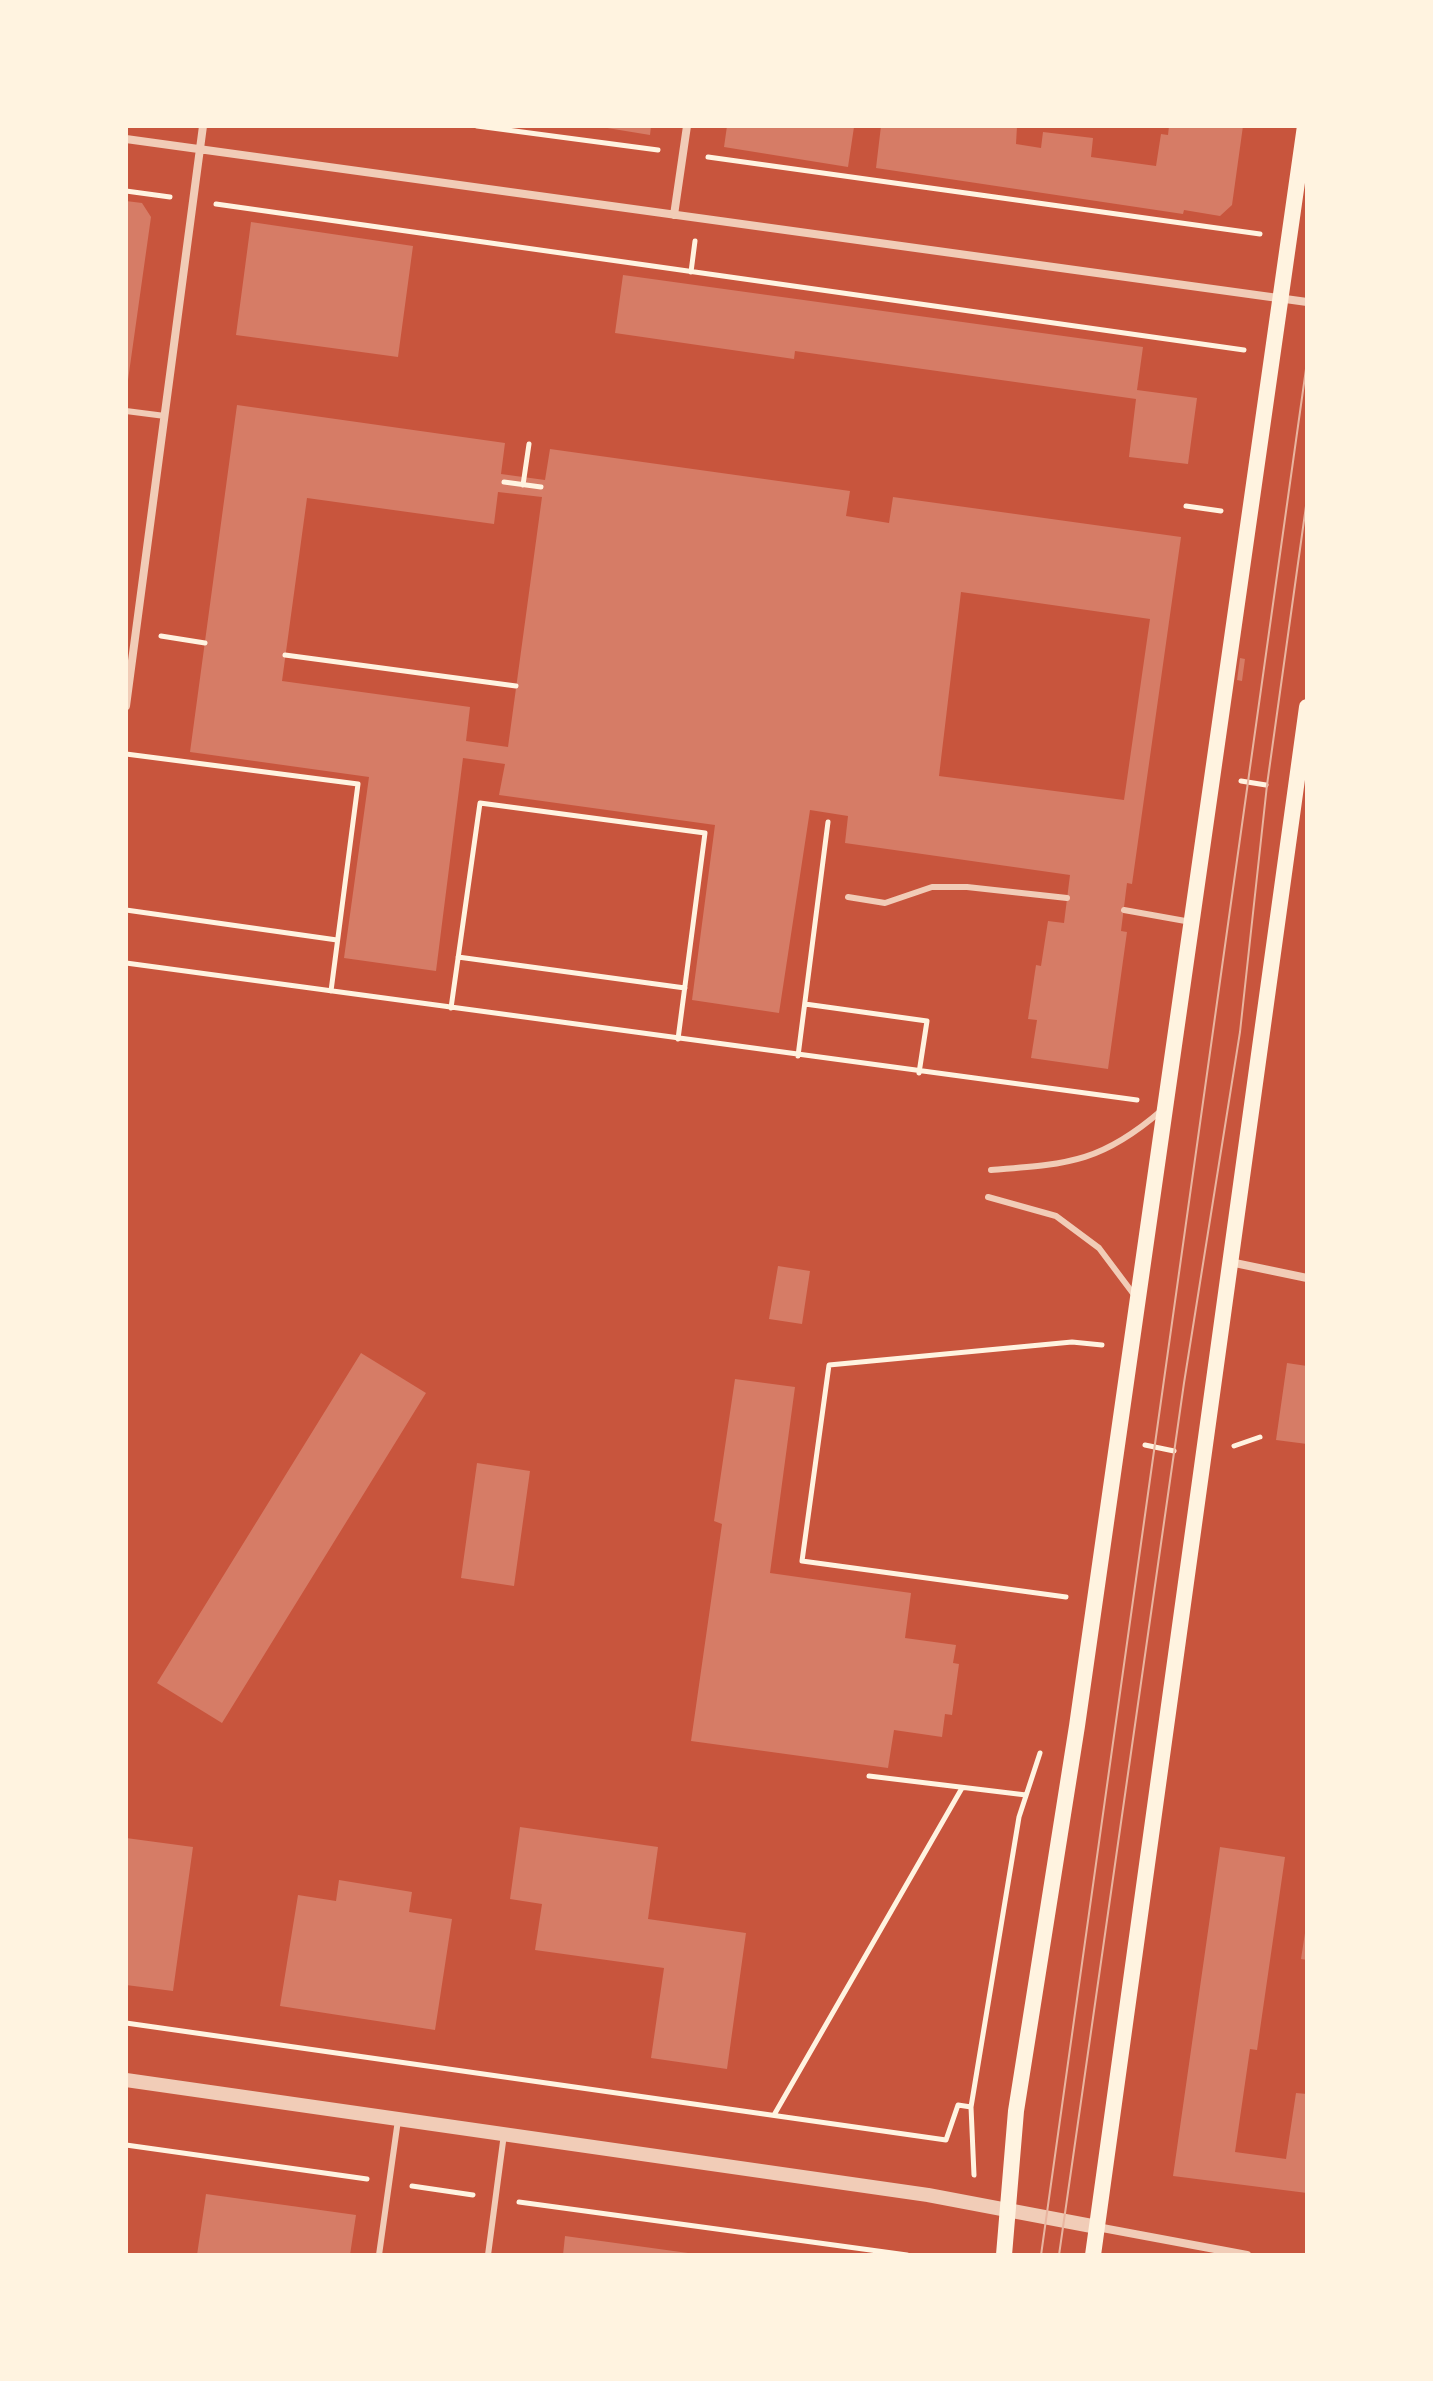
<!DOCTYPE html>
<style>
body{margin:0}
#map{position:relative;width:1433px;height:2381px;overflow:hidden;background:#c8553d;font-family:"Source Sans 3",sans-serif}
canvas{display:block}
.frame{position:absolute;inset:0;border:128px solid #fff3e0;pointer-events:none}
</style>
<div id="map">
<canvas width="1433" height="2381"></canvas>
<div class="frame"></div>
</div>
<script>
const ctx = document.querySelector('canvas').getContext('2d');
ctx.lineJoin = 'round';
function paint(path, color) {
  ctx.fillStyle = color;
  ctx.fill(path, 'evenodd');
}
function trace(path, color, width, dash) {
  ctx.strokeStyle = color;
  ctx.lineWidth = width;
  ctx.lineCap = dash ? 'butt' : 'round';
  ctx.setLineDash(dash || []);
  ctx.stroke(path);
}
paint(new Path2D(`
 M 595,126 L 651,126 L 650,135 Z
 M 727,126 L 854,127 L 848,167 L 724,147 Z
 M 881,126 L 1017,126 L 1016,144 L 1041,148 L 1043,132 L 1093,138 L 1091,157 L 1156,166 L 1161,134 L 1168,135 L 1169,126 L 1243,126 L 1232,205 L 1220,216 L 1184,210 L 1183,214 L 876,168 Z
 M 126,201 L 142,203 L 151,217 L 128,380 Z
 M 251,222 L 413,246 L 398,357 L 236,335 Z
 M 623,275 L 1143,347 L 1137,390 L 1197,398 L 1188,464 L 1129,457 L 1136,399 L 795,351 L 794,359 L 615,333 Z
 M 237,405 L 505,443 L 501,474 L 545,480 L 550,449 L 850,491 L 846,516 L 889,523 L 893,497 L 1181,537 L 1132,884 L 1127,883 L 1121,931 L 1127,932 L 1108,1069 L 1031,1058 L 1037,1020 L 1028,1019 L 1036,965 L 1041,966 L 1048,921 L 1064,923 L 1070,875 L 845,843 L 848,816 L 810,810 L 779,1013 L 692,1000 L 715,825 L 499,795 L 505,764 L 463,758 L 436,971 L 344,958 L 369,777 L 190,752 ZM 498,492 L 542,497 L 508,747 L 466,741 L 470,707 L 282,681 L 307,498 L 494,524 ZM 961,592 L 1150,619 L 1124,800 L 939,776 Z
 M 1240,658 L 1245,659 L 1242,681 L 1237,680 Z
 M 778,1266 L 810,1271 L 802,1324 L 769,1319 Z
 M 361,1353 L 426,1393 L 222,1723 L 157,1683 Z
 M 1287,1363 L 1307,1366 L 1307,1444 L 1276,1440 Z
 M 735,1379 L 795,1387 L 770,1573 L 911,1593 L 905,1638 L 956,1645 L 953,1663 L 959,1664 L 952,1715 L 945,1714 L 942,1737 L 894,1730 L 888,1768 L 691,1741 L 722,1524 L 714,1521 Z
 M 477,1463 L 530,1471 L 514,1586 L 461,1578 Z
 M 520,1827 L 658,1847 L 648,1919 L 746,1933 L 727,2069 L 651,2058 L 664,1968 L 535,1950 L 542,1904 L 510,1899 Z
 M 126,1838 L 193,1847 L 173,1991 L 126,1985 Z
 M 1220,1847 L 1285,1857 L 1257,2050 L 1250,2049 L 1235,2152 L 1286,2159 L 1296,2093 L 1307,2094 L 1307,2193 L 1173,2176 Z
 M 339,1880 L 412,1892 L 409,1912 L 452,1919 L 435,2030 L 280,2006 L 298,1895 L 336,1901 Z
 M 1305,1933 L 1307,1933 L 1307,1960 L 1301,1959 Z
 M 206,2194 L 356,2215 L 350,2255 L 197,2255 Z
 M 565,2236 L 688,2253 L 688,2255 L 563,2255 Z`), '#d67c66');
trace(new Path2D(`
 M 477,126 L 658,150
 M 708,157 L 1260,234
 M 126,191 L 170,197
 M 216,204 L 1244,350
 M 691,272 L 695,241
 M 504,482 L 541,487
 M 523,485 L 529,444
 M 1186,506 L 1221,511
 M 161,636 L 205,643
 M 285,655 L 516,686
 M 126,754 L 358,784 L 331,991
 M 1241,781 L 1266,785
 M 126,910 L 337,940
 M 458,957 L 685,988
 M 126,963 L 1137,1100
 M 805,1004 L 927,1021 L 919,1073
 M 451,1008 L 480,803 L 705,833 L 678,1039
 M 798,1056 L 828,822
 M 1145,1445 L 1174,1451
 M 1234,1446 L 1260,1437
 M 1066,1597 L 802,1561 L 829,1365 L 1072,1342 L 1102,1345
 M 869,1776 L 1026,1795
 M 126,2023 L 946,2140 L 958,2105 L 971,2107
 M 774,2115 L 962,1788
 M 126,2145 L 367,2179
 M 974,2175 L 971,2107 L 1019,1817 L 1040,1753
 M 412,2186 L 473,2195
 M 519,2202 L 907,2255`), '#fff3e0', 5);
trace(new Path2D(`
 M 126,411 L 165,416
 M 848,897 L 885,903 L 932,887 L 967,887 L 1067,898
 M 1124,910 L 1191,922
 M 991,1170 C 1068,1164 1101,1163 1162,1110
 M 988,1197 L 1056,1216 L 1099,1248 L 1135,1296
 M 379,2255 L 398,2120
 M 488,2255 L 504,2134`), '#f1ccb7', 6);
trace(new Path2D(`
 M 126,139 L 1307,302
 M 674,215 L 687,126
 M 126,706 L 203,126
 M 1230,1262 L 1307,1278
 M 1097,2227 L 1247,2255`), '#f1ccb7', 8);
trace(new Path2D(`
 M 126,2080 L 928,2195 L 1097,2227`), '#f1ccb7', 14);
trace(new Path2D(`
 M 1004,2255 L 1016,2111 L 1077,1726 L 1305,126
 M 1093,2255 L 1307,707`), '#fff3e0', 16);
trace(new Path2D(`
 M 1041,2255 L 1307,362
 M 1059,2255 L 1184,1383 L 1240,1032 L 1267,785 L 1307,499`), '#e9b49f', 2);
</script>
